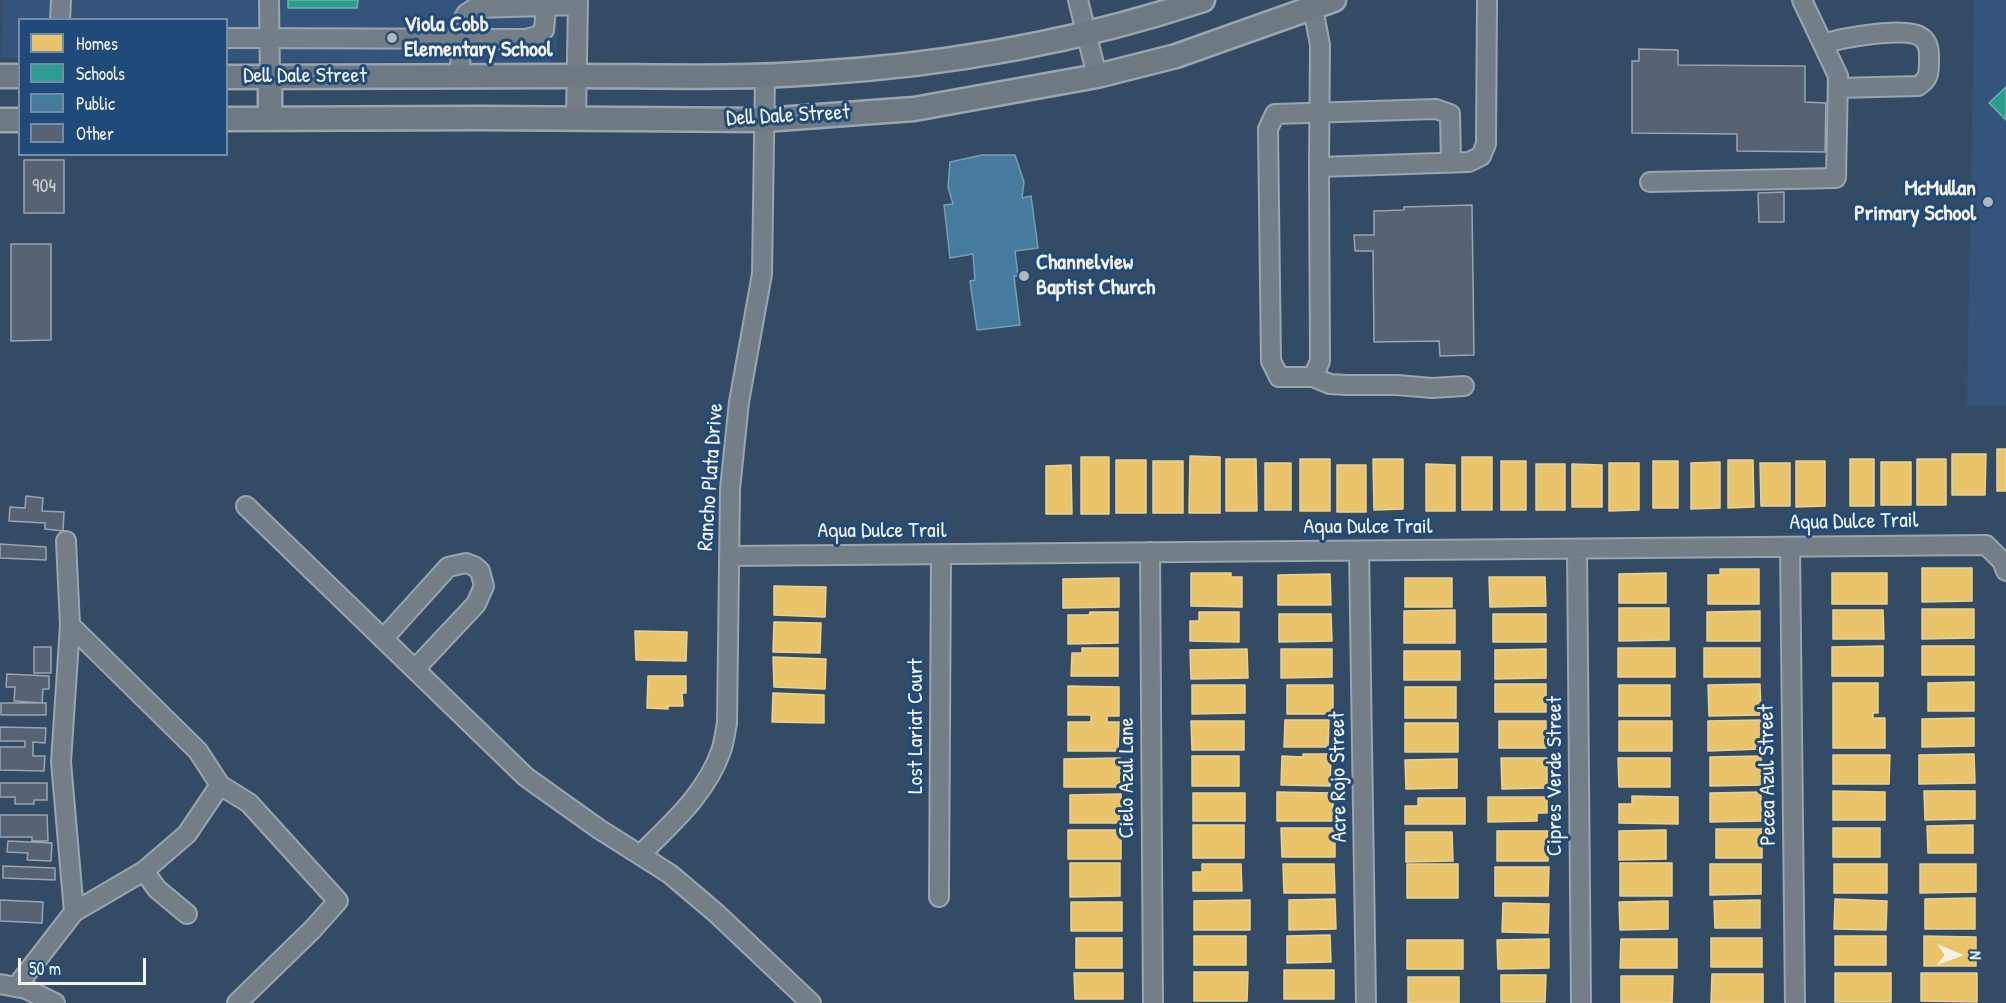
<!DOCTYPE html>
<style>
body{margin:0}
#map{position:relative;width:2006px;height:1003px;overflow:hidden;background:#344b65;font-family:"Patrick Hand",sans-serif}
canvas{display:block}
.legend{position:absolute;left:18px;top:18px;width:210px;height:138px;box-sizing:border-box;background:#1f4a7a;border:2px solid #748da6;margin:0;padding:8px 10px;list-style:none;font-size:18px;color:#f4f1e8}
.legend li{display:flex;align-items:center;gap:12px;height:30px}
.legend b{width:30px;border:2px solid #748da6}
.north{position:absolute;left:1928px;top:925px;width:60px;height:60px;-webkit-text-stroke:4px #1f4a7a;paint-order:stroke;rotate:91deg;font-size:16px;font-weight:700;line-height:24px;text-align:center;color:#f4f1e8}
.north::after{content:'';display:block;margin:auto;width:21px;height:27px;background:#f4f1e8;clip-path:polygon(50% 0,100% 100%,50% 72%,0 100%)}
.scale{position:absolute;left:18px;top:958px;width:128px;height:27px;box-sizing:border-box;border:3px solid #f4f1e8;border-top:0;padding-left:8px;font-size:18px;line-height:21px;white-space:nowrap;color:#f4f1e8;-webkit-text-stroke:4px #1f4a7a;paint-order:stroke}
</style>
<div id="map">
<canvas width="2006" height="1003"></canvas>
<ul class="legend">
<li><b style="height:16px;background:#e9c46a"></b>Homes</li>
<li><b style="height:16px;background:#2a9d8f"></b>Schools</li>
<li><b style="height:16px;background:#457b9d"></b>Public</li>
<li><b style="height:16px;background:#576374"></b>Other</li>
</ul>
<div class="north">N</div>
<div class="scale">50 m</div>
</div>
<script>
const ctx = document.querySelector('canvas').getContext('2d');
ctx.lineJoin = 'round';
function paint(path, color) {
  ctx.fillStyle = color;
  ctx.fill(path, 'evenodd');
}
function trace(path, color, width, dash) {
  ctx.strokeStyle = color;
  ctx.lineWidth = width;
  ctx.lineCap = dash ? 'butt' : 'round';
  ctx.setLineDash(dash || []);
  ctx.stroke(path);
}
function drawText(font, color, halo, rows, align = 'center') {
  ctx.font = font + ' "Patrick Hand",sans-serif';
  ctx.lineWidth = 6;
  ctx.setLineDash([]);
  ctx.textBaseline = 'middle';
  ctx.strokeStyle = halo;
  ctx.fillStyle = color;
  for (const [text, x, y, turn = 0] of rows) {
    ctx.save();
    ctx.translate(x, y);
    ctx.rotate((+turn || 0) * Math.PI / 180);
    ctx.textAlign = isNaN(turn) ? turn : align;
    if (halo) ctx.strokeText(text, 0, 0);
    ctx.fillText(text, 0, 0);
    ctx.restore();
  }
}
paint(new Path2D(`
 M 3,0 L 558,0 L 557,56 L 550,63 L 227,61 L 226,20 L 20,20 L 19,58 L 1,58 Z
 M 1974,0 L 2006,0 L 2006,405 L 1967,405 Z`), '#35547c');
const homes = new Path2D(`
 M 1997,449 L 2006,449 L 2006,491 L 1997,491 Z
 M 1952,454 L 1986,454 L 1985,495 L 1952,495 Z
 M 1190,456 L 1220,457 L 1220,513 L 1189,513 Z
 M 1081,457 L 1109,457 L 1109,514 L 1081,514 Z
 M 1462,457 L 1492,457 L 1492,510 L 1462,510 Z
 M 1226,459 L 1256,459 L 1257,511 L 1226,511 Z
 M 1300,459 L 1330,459 L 1330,511 L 1300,511 Z
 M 1373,459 L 1403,459 L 1403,509 L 1374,510 Z
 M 1850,459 L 1874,459 L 1874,506 L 1850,506 Z
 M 1917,459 L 1946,459 L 1946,505 L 1917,505 Z
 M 1116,460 L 1146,460 L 1146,513 L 1116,513 Z
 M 1728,460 L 1753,460 L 1754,507 L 1728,508 Z
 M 1153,461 L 1183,461 L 1183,513 L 1153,513 Z
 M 1501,461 L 1526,461 L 1526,510 L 1501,510 Z
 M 1653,461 L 1678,461 L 1678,508 L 1653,508 Z
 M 1796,461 L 1825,461 L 1825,506 L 1796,507 Z
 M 1720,462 L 1720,508 L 1691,509 L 1691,463 Z
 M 1881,462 L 1911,462 L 1911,505 L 1881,505 Z
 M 1265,463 L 1291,463 L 1291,510 L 1265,510 Z
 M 1609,463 L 1639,463 L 1639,510 L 1609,511 Z
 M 1760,463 L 1790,463 L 1790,506 L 1761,506 Z
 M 1426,464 L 1455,465 L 1455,511 L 1426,511 Z
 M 1536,464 L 1565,464 L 1565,510 L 1536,510 Z
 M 1572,464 L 1602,465 L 1602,507 L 1572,507 Z
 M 1071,465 L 1072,514 L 1046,514 L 1046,466 Z
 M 1337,465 L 1366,465 L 1366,512 L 1337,512 Z
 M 1922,568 L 1972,568 L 1972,601 L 1922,602 Z
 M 1720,569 L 1759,569 L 1759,604 L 1708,604 L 1708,575 L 1720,575 Z
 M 1191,573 L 1231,573 L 1231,577 L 1242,577 L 1242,607 L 1191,606 Z
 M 1666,573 L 1666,603 L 1619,603 L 1619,574 Z
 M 1832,573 L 1887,573 L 1887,604 L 1832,604 Z
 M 1330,574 L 1331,605 L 1278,605 L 1278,575 Z
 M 1489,577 L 1545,577 L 1546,606 L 1490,607 Z
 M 1119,578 L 1119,607 L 1063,608 L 1063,579 Z
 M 1405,578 L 1452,578 L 1452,607 L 1405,607 Z
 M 774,586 L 826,587 L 825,617 L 774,615 Z
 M 1619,608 L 1669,608 L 1669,640 L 1619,641 Z
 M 1922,609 L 1974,609 L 1974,638 L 1922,639 Z
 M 1455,610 L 1455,643 L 1404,643 L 1404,611 Z
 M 1833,610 L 1883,610 L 1884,639 L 1833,639 Z
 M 1760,611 L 1760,641 L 1707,641 L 1707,612 Z
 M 1090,612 L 1118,612 L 1118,643 L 1068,644 L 1068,615 L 1089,615 Z
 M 1199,612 L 1239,612 L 1239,642 L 1190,641 L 1190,621 L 1199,621 Z
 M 1279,614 L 1331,614 L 1332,641 L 1279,642 Z
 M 1493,614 L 1546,614 L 1546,642 L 1493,642 Z
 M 774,622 L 821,623 L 820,653 L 773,652 Z
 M 635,631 L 687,632 L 686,661 L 636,660 Z
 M 1883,646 L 1883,676 L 1832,676 L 1832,647 Z
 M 1922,646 L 1974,646 L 1974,675 L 1922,675 Z
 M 1082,648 L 1118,648 L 1118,676 L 1071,676 L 1072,653 L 1082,653 Z
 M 1618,648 L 1675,648 L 1675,677 L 1618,677 Z
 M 1704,648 L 1760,648 L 1760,677 L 1704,677 Z
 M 1247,649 L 1248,678 L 1191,679 L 1190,650 Z
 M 1281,649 L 1332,649 L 1332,677 L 1281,678 Z
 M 1546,649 L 1546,678 L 1495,679 L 1495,650 Z
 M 1404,651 L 1460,651 L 1460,680 L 1404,680 Z
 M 773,657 L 826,659 L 825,689 L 774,687 Z
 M 648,676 L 686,676 L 686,693 L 682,693 L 683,706 L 668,706 L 668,709 L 647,708 Z
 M 1974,682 L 1974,711 L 1928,711 L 1928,683 Z
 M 1833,683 L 1878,683 L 1878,713 L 1873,713 L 1873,718 L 1885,718 L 1885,748 L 1833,748 Z
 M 1495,684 L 1546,684 L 1546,712 L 1495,712 Z
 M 1760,684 L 1761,715 L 1709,716 L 1708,685 Z
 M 1192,685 L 1245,685 L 1245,713 L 1192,714 Z
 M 1287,685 L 1333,685 L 1333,714 L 1287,714 Z
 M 1619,685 L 1670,685 L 1670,716 L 1619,716 Z
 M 1068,686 L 1119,687 L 1119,716 L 1107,716 L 1107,722 L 1119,722 L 1118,751 L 1068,751 L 1068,722 L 1091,722 L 1091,715 L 1068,715 Z
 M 1405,687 L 1456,687 L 1456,718 L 1405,718 Z
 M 773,693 L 824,695 L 824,723 L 772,722 Z
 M 1974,718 L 1974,746 L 1922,747 L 1922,719 Z
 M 1285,720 L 1329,720 L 1328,747 L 1284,747 Z
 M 1761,720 L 1761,749 L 1708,751 L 1708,721 Z
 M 1191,721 L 1244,721 L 1244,750 L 1192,750 Z
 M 1499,721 L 1546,721 L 1546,748 L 1499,748 Z
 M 1619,721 L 1672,721 L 1672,751 L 1619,751 Z
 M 1405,723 L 1458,723 L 1458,752 L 1405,752 Z
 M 1303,754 L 1331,754 L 1330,786 L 1281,785 L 1282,756 L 1303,757 Z
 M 1974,754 L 1975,783 L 1919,784 L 1919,755 Z
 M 1833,755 L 1890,755 L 1889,784 L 1833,784 Z
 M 1192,756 L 1239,756 L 1239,786 L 1192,786 Z
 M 1761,756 L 1762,785 L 1710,786 L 1710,757 Z
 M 1120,758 L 1121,787 L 1064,787 L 1064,759 Z
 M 1501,758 L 1547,758 L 1547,788 L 1502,789 Z
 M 1618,758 L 1670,758 L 1670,787 L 1619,787 Z
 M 1457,759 L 1457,788 L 1406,789 L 1405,760 Z
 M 1833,791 L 1885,792 L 1885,820 L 1833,820 Z
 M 1924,791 L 1975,791 L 1975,819 L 1925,820 Z
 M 1277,792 L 1333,793 L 1333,821 L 1277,821 Z
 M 1761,792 L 1761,821 L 1710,822 L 1710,793 Z
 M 1193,793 L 1245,793 L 1245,821 L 1193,821 Z
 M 1121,794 L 1122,823 L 1070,823 L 1070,795 Z
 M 1632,796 L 1678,797 L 1678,824 L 1619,823 L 1619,804 L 1632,804 Z
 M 1488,797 L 1547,797 L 1547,813 L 1537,813 L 1537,821 L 1488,822 Z
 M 1418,798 L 1465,798 L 1465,824 L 1405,824 L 1405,806 L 1418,806 Z
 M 1193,825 L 1244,825 L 1244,858 L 1193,858 Z
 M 1973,825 L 1973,853 L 1928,853 L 1927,826 Z
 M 1281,828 L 1335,828 L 1335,857 L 1282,857 Z
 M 1833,828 L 1880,828 L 1880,857 L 1833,857 Z
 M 1716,829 L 1762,829 L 1762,858 L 1716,858 Z
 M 1068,830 L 1121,830 L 1121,859 L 1068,859 Z
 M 1666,830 L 1666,859 L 1619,860 L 1619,831 Z
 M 1497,831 L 1548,831 L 1548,861 L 1497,861 Z
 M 1406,832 L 1452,832 L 1453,861 L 1406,862 Z
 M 1070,863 L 1120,863 L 1120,896 L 1070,897 Z
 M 1620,863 L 1672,863 L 1672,896 L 1620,896 Z
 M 1202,864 L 1241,864 L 1242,891 L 1193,891 L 1193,872 L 1202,872 Z
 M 1283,864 L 1334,864 L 1335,893 L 1284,893 Z
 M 1407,864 L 1458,864 L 1458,898 L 1407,898 Z
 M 1710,864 L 1761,864 L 1761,894 L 1710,895 Z
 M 1834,864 L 1887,864 L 1887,893 L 1834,893 Z
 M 1920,864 L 1976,864 L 1976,892 L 1920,893 Z
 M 1495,867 L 1549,867 L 1548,896 L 1495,896 Z
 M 1975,898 L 1975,929 L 1925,929 L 1925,899 Z
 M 1335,899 L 1336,929 L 1289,930 L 1289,900 Z
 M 1835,899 L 1887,901 L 1886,930 L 1834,929 Z
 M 1250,900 L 1250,930 L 1194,930 L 1194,901 Z
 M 1760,900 L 1760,928 L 1715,928 L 1714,901 Z
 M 1668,901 L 1668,929 L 1620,930 L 1619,902 Z
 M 1071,902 L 1122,902 L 1122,931 L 1071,931 Z
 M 1503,903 L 1549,904 L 1548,933 L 1502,932 Z
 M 1330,935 L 1331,962 L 1287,963 L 1287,936 Z
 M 1194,936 L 1246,936 L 1246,965 L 1194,965 Z
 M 1835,936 L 1886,936 L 1886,965 L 1835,965 Z
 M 1924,936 L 1976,937 L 1976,966 L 1924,966 Z
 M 1076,938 L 1122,938 L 1122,968 L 1076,968 Z
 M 1711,938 L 1762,938 L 1762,967 L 1711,967 Z
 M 1549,939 L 1549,968 L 1498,969 L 1497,940 Z
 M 1621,939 L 1677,939 L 1677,968 L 1620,968 Z
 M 1407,940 L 1463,940 L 1463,969 L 1407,969 Z
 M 1284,970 L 1334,970 L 1334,999 L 1284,999 Z
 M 1194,972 L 1248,972 L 1247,1001 L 1194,1001 Z
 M 1074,973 L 1123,973 L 1123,999 L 1075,999 Z
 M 1835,973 L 1891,973 L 1891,1002 L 1835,1002 Z
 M 1921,973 L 1977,973 L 1977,1002 L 1921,1001 Z
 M 1712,974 L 1763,974 L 1763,1003 L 1711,1003 Z
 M 1501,975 L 1546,975 L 1545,1002 L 1501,1002 Z
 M 1621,976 L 1673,976 L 1672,1003 L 1621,1003 Z
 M 1408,977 L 1459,977 L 1459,1003 L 1408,1003 Z`);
paint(homes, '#e9c46a');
trace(homes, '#ecd290', 1.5);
const schools = new Path2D(`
 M 288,0 L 358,0 L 357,8 L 288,8 Z
 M 2006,87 L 2006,120 L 1989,103 Z`);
paint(schools, '#2a9d8f');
trace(schools, '#67b6aa', 1.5);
const public = new Path2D(`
 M 982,155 L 1015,155 L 1024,182 L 1022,198 L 1031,196 L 1038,248 L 1015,251 L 1018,276 L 1014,276 L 1020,325 L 977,330 L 970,281 L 975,280 L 973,254 L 950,258 L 944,205 L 953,204 L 948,187 L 950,162 Z`);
paint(public, '#457b9d');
trace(public, '#7a9eb4', 1.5);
const building = new Path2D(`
 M 1639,49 L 1678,50 L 1678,65 L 1805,66 L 1805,102 L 1826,103 L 1825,152 L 1737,151 L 1737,134 L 1632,133 L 1632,61 L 1639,61 Z
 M 24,160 L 64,160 L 64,213 L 24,213 Z
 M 1784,192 L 1784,222 L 1759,222 L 1758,193 Z
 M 1472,205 L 1474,355 L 1440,356 L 1439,341 L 1374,342 L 1373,251 L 1355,251 L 1354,235 L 1374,235 L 1374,211 L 1404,210 L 1404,207 Z
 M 11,244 L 51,244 L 51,340 L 11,341 Z
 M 26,496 L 43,498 L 42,511 L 64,512 L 63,531 L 45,529 L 45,523 L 9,521 L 10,507 L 25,508 Z
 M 0,544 L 46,547 L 46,560 L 0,558 Z
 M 34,647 L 51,647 L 51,673 L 34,673 Z
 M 7,674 L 49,676 L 49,689 L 43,689 L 42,703 L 14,701 L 15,687 L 6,687 Z
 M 1,703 L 46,703 L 46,715 L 1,715 Z
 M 0,727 L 46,728 L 45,743 L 33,742 L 33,756 L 45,756 L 44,771 L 0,770 L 0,747 L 25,747 L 25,741 L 0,741 Z
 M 0,783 L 47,783 L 47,800 L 34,800 L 34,804 L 15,804 L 15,797 L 0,797 Z
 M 0,815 L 47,815 L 48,841 L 32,841 L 32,837 L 0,837 Z
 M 8,841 L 52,843 L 51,861 L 27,860 L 28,853 L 7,852 Z
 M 3,866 L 55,868 L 55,880 L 3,878 Z
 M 0,900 L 43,902 L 42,923 L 0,921 Z`);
paint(building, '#576374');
trace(building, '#9ba5af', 1.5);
const minor = new Path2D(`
 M 269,0 L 270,77
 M 1078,0 L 1097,76
 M 1313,8 L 1320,45 L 1319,167
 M 60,20 L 61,0
 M 226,38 L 526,39 L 537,36 L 544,30 L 546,7
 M 1823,44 C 1841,38 1906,26 1921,37 C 1930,43 1929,53 1929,63 C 1929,74 1928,80 1918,86 L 1838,88
 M 460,76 L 461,23 L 466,14 L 475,8 L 578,5
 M 576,119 L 578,0
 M 1451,163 L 1450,114 L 1436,109 L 1275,114 L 1268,129 L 1271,361 L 1279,377 L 1313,377 L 1320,361 L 1319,167 L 1469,162 L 1481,156 L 1486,144 L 1487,0
 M 1650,182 L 1836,178 L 1838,76 L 1802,0
 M 1313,377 L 1330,384 L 1347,385 L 1397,385 L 1432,388 L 1464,386
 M 246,506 L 526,777 L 599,829 L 670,874 L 716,913 L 811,1003
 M 66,541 L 70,625 L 198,751 L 220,785 L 249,803 L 338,901 L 312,930 L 237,1003
 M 1790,547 L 1795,1003
 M 1577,549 L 1581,1003
 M 1359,551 L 1366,1003
 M 1150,552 L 1153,1003
 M 729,556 L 1986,545 L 2002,561 L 2006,571
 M 70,625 L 61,762 L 74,912
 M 383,639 L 448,567 L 466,563 L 474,566 L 480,571 L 484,586 L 476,604 L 415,669
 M 640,855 C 671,824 706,794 721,751 C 724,743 725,733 727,723 L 730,489 L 739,402 L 762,274 L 765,75
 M 144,871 L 157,889 L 187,914
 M 939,897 L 941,554
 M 0,984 L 26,989 L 55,1003
 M 16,987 L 74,912 L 144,871 L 187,834 L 220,785`);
const major = new Path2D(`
 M 0,76 L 20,76
 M 226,77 C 342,77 457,76 573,76 C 653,76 735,79 815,73 C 947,65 1077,42 1203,0
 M 270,77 L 270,119
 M 226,119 L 481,118 L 764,120 L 914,109 L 1097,76 L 1176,56 L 1334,0
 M 0,120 L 20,120`);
trace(minor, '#9ba5af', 22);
trace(major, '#9ba5af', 27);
trace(minor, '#737e87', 18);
trace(major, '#6f7982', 22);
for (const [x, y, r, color] of [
 [392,38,6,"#b1b7ba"],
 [1988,202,6,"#b1b7ba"],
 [1024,276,6,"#b1b7ba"]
]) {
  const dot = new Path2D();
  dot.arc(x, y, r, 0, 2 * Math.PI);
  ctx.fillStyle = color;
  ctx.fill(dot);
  trace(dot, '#1f4a7a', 2);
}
drawText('20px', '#cdcecb', null, [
 ["904",44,187]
]);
drawText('bold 22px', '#f4f1e8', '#1f4a7a', [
 ["Viola Cobb",404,25],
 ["Elementary School",404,50],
 ["McMullan",1976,189,"right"],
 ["Primary School",1976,214,"right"],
 ["Channelview",1036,263],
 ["Baptist Church",1036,288]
], 'left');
drawText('22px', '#f4f1e8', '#1f4a7a', [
 ["Dell Dale Street",305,76],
 ["Dell Dale Street",788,116,-3],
 ["Rancho Plata Drive",711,477,-86],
 ["Aqua Dulce Trail",1854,522,-1],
 ["Aqua Dulce Trail",1368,527],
 ["Aqua Dulce Trail",882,531],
 ["Lost Lariat Court",916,726,-90],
 ["Pecea Azul Street",1768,775,-91],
 ["Cipres Verde Street",1555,776,-90],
 ["Acre Rojo Street",1339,777,-91],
 ["Cielo Azul Lane",1127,778,-90]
]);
</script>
